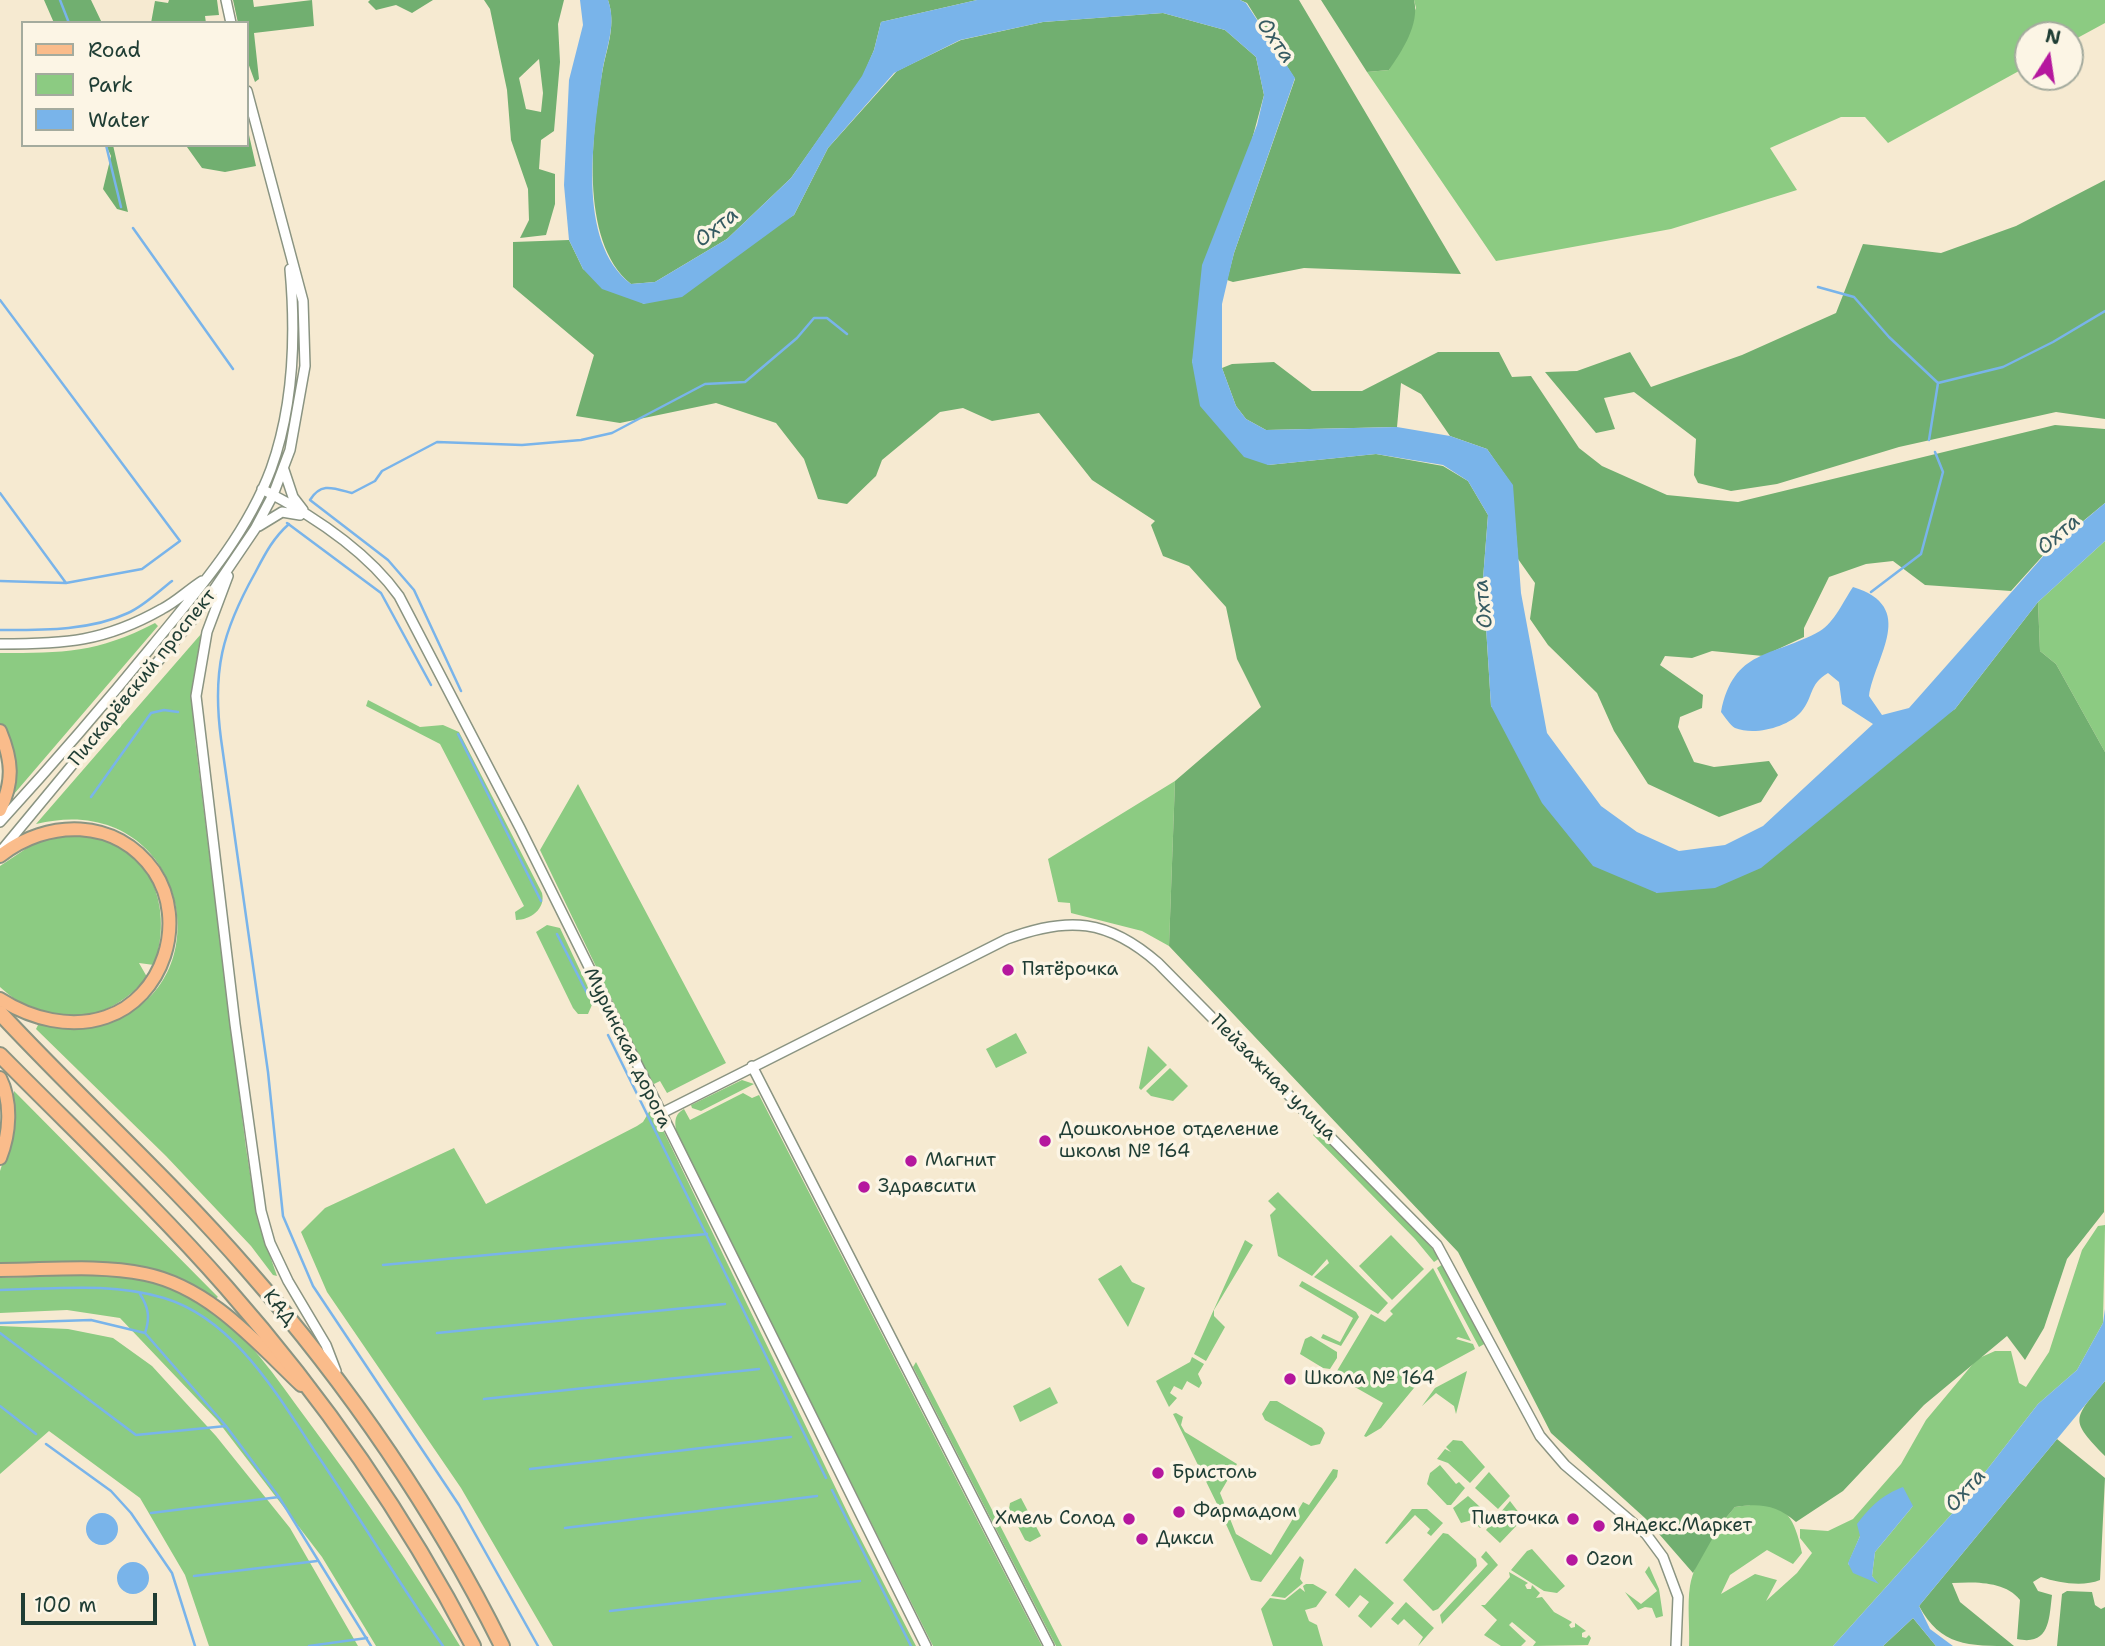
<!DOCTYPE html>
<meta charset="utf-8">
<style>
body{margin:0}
#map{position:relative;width:2105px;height:1646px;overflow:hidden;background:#f6ead1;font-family:"Shantell Sans",sans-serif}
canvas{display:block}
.legend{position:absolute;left:21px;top:21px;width:228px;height:126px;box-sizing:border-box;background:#fcf5e5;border:2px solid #a4ab9e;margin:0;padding:9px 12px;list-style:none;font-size:21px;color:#1f3d34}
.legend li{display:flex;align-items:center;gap:14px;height:35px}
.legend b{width:35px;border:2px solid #a4ab9e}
.north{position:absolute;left:2014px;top:21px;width:70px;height:70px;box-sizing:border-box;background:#fcf5e5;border:2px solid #a4ab9e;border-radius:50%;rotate:12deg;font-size:19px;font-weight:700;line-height:28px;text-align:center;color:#1f3d34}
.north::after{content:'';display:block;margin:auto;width:24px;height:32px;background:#b5179e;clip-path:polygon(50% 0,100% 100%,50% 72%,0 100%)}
.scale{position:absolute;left:21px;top:1593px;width:136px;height:32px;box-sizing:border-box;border:4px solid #1f3d34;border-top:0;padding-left:9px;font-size:21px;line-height:24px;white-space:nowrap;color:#1f3d34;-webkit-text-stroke:5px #fcf5e5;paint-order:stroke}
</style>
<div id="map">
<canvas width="2105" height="1646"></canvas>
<ul class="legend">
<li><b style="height:9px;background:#fabc8b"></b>Road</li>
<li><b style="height:19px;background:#8ccb82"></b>Park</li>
<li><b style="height:19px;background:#79b4ea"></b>Water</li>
</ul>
<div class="north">N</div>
<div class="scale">100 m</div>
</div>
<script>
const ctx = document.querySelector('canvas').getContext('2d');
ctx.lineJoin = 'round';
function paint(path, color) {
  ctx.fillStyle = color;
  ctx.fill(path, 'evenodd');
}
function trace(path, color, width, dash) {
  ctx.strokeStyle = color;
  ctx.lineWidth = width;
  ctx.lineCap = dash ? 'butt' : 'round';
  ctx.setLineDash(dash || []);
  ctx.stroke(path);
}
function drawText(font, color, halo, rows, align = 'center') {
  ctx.font = font + ' "Shantell Sans",sans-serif';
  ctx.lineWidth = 7;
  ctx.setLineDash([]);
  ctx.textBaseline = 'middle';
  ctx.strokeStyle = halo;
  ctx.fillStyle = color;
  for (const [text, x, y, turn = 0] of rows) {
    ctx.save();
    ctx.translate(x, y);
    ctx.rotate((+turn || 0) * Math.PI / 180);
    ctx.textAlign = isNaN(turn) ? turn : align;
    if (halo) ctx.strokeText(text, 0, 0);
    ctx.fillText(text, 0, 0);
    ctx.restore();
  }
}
paint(new Path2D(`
 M 1414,0 L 2105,0 L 2105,23 L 2070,42 L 2070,35 L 2028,35 L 2028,66 L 1888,143 L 1865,117 L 1841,117 L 1770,148 L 1797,190 L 1671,229 L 1496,261 L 1367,72 L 1389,70 L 1416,8 Z
 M 2105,541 L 2105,752 L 2056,664 L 2040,651 L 2038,602 Z
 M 155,623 L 158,626 L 14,794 L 11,793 L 9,747 L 0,725 L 0,653 C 64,653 97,653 155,623 Z
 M 201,634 L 192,688 L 195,739 L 246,1148 L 257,1218 L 277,1276 L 273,1275 L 251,1246 L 166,1156 L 36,1029 L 39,1023 C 62,1031 83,1031 107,1023 C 230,983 184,787 36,824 Z
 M 368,700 L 420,727 L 443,725 L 459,732 L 542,893 C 546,909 530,920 516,920 L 515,912 L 524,906 L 440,744 L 366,706 Z
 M 1175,781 L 1169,946 L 1142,931 L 1071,913 L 1070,903 L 1058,902 L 1048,859 Z
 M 578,784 L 726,1063 L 667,1093 L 660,1081 L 654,1084 L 650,1079 L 540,850 Z
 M 73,833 C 84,835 96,836 106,839 C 158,858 171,918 154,965 L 139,963 L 147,977 C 107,1026 46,1031 0,987 L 0,866 L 39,840 Z
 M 547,925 L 560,928 L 594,1000 L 588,1014 L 578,1014 L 573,1008 L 536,932 Z
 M 1016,1033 L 1027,1053 L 996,1068 L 986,1049 Z
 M 1148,1046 L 1167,1065 L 1141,1090 L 1139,1088 Z
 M 1170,1068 L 1188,1086 L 1173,1101 L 1151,1096 L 1146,1091 Z
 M 742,1080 L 754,1084 L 701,1111 L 692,1108 L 691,1105 Z
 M 14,1091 L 218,1297 L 215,1299 C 141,1253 83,1261 0,1264 L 0,1171 L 12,1134 Z
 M 743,1093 L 752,1098 L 759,1095 L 1042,1646 L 933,1646 L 677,1135 C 675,1124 673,1115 684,1109 L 690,1120 Z
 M 652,1107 L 852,1522 L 916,1646 L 553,1646 L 461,1488 L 327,1292 L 301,1232 L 325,1208 L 454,1148 L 486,1204 L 637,1126 L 643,1122 Z
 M 1318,1130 L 1420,1234 L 1440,1258 L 1434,1262 L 1415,1239 L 1313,1135 Z
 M 1278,1192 L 1388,1303 L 1378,1314 L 1314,1277 L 1329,1263 L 1327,1259 L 1312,1276 L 1278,1256 L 1270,1215 L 1276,1209 L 1268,1201 Z
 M 2105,1225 L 2103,1323 L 2077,1370 L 2038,1404 L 1958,1507 L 1833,1646 L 1689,1646 C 1690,1627 1687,1605 1690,1586 C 1695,1558 1717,1528 1735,1507 C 1781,1499 1793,1509 1802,1553 L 1793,1564 L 1767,1550 L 1730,1575 L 1721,1594 L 1755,1574 L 1777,1580 L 1766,1601 L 1797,1573 L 1812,1553 L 1800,1538 L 1800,1529 L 1828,1531 L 1853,1519 L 1901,1464 L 1926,1420 L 1977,1359 L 1995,1351 L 2011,1351 L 2019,1383 L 2026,1387 L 2049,1352 L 2082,1250 L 2098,1226 ZM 1913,1506 L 1875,1552 L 1872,1576 L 1877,1583 L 1848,1564 L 1860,1536 Z
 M 1391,1235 L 1424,1269 L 1392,1300 L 1359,1266 Z
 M 1245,1240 L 1253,1245 L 1214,1310 L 1214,1316 L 1225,1327 L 1206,1361 L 1194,1354 Z
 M 1443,1264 L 1486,1343 L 1479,1347 L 1437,1268 Z
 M 1121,1265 L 1132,1282 L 1145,1288 L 1128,1327 L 1098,1279 Z
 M 1433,1268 L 1471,1341 L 1458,1337 L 1456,1339 L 1473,1344 L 1475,1349 L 1423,1377 L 1381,1428 L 1366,1437 L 1364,1436 L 1383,1403 L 1339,1378 L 1337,1371 L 1371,1314 L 1385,1322 L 1393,1314 L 1390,1311 Z
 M 101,1274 C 141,1278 172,1285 206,1307 C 247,1333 277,1379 305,1417 C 361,1492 412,1567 460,1646 L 376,1646 L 322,1557 L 217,1420 L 120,1318 L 67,1310 L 0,1313 L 0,1278 Z
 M 1302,1281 L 1356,1312 L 1359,1317 L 1341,1346 L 1321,1338 L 1323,1334 L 1340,1342 L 1353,1318 L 1299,1286 Z
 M 0,1326 L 68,1329 L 113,1338 L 152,1366 L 216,1436 L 290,1528 L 358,1646 L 209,1646 L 185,1575 L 140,1498 L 49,1431 L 0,1474 Z
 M 1311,1336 L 1337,1352 L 1337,1358 L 1330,1369 L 1323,1368 L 1300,1354 L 1305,1339 Z
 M 1192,1357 L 1204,1364 L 1198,1374 L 1202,1383 L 1199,1388 L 1187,1381 L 1182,1390 L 1174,1386 L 1170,1393 L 1177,1398 L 1169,1407 L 1156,1381 L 1190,1362 Z
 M 916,1362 L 1062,1646 L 1056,1646 L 913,1367 Z
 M 1467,1371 L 1456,1414 L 1454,1406 L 1436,1393 L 1422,1406 L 1435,1388 Z
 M 1050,1387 L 1058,1403 L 1020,1422 L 1013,1406 Z
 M 1270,1401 L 1277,1401 L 1322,1428 L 1325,1433 L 1320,1444 L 1311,1446 L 1265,1420 L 1262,1414 Z
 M 1176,1413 L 1183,1417 L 1181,1425 L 1185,1432 L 1237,1464 L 1220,1493 L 1226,1508 L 1220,1510 L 1173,1414 Z
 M 1453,1440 L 1462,1441 L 1485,1467 L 1470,1483 L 1448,1463 L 1437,1459 L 1445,1449 L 1451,1452 L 1446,1447 Z
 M 1440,1465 L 1456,1484 L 1459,1482 L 1465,1488 L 1451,1505 L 1447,1505 L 1427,1484 L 1430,1473 Z
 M 1333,1469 L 1338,1470 L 1337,1477 L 1261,1582 L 1251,1580 L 1221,1513 L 1227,1511 L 1236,1534 L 1271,1555 L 1303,1502 L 1309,1505 Z
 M 1489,1472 L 1510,1496 L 1498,1509 L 1475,1488 Z
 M 1468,1496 L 1491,1517 L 1480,1528 L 1472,1520 L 1461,1523 L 1453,1508 Z
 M 1021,1498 L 1041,1536 L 1030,1542 L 1025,1540 L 1009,1509 L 1010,1503 Z
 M 1510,1501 L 1526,1522 L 1519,1523 L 1500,1543 L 1486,1530 Z
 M 1412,1509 L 1427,1509 L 1443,1523 L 1431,1536 L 1427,1533 L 1430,1529 L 1415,1515 L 1387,1544 L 1385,1543 Z
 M 1443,1533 L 1448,1534 L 1476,1559 L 1477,1566 L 1438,1609 L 1433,1611 L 1403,1580 Z
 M 1532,1549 L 1565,1586 L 1557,1593 L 1544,1591 L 1511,1570 L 1527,1551 Z
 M 1486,1551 L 1498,1565 L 1442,1624 L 1440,1615 L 1488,1564 L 1481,1557 Z
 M 1300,1556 L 1304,1560 L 1300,1579 L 1303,1583 L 1285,1598 L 1271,1596 Z
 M 1649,1566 L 1659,1589 L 1663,1616 L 1656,1618 L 1652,1608 L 1645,1607 L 1638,1610 L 1625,1592 L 1641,1604 L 1657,1591 L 1645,1572 Z
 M 1355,1568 L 1394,1603 L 1371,1628 L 1358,1616 L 1369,1602 L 1360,1595 L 1349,1608 L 1335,1595 Z
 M 1509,1572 L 1528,1583 L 1525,1585 L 1527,1589 L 1531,1589 L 1532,1585 L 1540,1593 L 1536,1598 L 1542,1597 L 1554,1612 L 1572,1622 L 1569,1625 L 1571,1628 L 1575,1627 L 1575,1623 L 1586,1631 L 1582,1633 L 1582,1637 L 1586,1638 L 1589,1635 L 1591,1638 L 1588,1645 L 1533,1646 L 1536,1642 L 1512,1622 L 1509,1625 L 1526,1641 L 1521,1646 L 1501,1646 L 1484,1635 L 1497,1620 L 1481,1605 L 1485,1605 L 1510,1577 Z
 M 1306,1584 L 1313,1584 L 1327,1592 L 1316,1607 L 1305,1610 L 1309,1621 L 1317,1625 L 1323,1646 L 1273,1646 L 1261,1609 L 1270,1598 L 1285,1600 L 1300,1588 L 1305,1592 L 1303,1586 Z
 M 1406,1602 L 1434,1628 L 1418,1646 L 1423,1637 L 1404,1619 L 1398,1625 L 1391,1619 Z`), '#8ccb82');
paint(new Path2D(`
 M 44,0 L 91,0 L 102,23 L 54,23 Z
 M 169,0 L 217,0 L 219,15 L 205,16 L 206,23 L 151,23 L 155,1 L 168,3 Z
 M 233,0 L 253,0 L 254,7 L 312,0 L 314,26 L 254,33 L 259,79 L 255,82 L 247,60 L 247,23 L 238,23 Z
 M 370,0 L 433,0 L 412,13 L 396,5 L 376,10 L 368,2 Z
 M 484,0 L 564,0 L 558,24 L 560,62 L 554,131 L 541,140 L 539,169 L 555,174 L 555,204 L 546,235 L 520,238 L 529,220 L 528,189 L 511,140 L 507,90 L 490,9 ZM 539,59 L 543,93 L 541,112 L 526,109 L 519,78 Z
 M 608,0 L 977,0 L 881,22 L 874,50 L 863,76 L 791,178 L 727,239 L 655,282 L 631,284 C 578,241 592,129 603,68 C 608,44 616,24 608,0 Z
 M 1240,0 L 1299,0 L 1461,274 L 1304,268 L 1233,282 L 1227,280 L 1234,253 L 1295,79 L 1247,3 Z
 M 1321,0 L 1414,0 C 1420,24 1402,51 1389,70 L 1367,72 Z
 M 1163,13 L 1225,30 L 1256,57 L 1264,95 L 1192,362 L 1268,465 L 1376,454 L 1443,466 L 1468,481 L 1488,515 L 1483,579 L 1491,706 L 1657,893 L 1955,709 L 2038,602 L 2040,651 L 2056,664 L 2105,752 L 2104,1212 L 2067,1259 L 2044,1328 L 2025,1360 L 2007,1336 L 1924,1405 L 1843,1491 L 1796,1522 C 1777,1505 1760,1503 1735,1507 L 1720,1525 L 1693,1573 L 1646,1519 L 1551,1433 L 1458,1252 L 1169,946 L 1175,781 L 1261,707 L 1237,659 L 1226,607 L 1189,566 L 1163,556 L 1151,525 L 1155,521 L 1092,480 L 1039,413 L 992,421 L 963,408 L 940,412 L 882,460 L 876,476 L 847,504 L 818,499 L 804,459 L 776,423 L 716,403 L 620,423 L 576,416 L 594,355 L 513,287 L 513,242 L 569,240 L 583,269 L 644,304 L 794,215 L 828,148 L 897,71 L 961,40 L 1043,22 Z
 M 247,126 L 256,166 L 225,172 L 202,168 L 187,147 L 247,145 Z
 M 106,145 L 113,145 L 128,212 L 117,209 L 103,189 L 111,156 Z
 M 2105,180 L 2105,419 L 2056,412 L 1899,447 L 1777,484 L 1731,491 L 1698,483 L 1694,475 L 1696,439 L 1634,392 L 1604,398 L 1615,429 L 1596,433 L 1545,372 L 1577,371 L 1630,352 L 1651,387 L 1742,355 L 1836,313 L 1863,244 L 1941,253 L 2016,226 Z
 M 1438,352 L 1499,352 L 1512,377 L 1531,376 L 1579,448 L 1602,466 L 1667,495 L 1738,502 L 2055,425 L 2105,429 L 2105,503 L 2047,551 L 2011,591 L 1925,585 L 1893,561 L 1866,564 L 1829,577 L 1804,628 L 1804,637 L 1763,656 L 1712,651 L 1692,658 L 1665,656 L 1660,665 L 1703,695 L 1702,708 L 1680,717 L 1678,727 L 1694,762 L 1714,767 L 1769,761 L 1778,775 L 1761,802 L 1719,817 L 1648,784 L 1614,731 L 1597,693 L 1548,645 L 1530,619 L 1535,583 L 1518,559 L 1512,485 L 1487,449 L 1450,436 L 1421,394 L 1401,383 L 1397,427 L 1266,430 L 1246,419 L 1236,406 L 1222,368 L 1232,364 L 1274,362 L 1312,391 L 1362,391 Z
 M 2105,1381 L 2105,1456 C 2070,1420 2072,1420 2105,1381 Z
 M 2057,1439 L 2105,1478 L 2100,1580 C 2083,1587 2059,1583 2041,1577 L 2033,1582 L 2038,1591 L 2052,1595 C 2049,1619 2050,1646 2017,1639 L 2020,1600 C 2005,1581 1975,1582 1952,1583 L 1960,1602 L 2014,1646 C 1967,1646 1941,1646 1919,1606 Z
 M 2067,1591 L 2092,1592 L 2095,1605 L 2101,1609 L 2105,1607 L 2105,1646 L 2057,1646 L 2062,1594 Z
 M 1913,1618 L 1936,1646 L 1883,1646 Z`), '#71af70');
paint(new Path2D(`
 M 580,0 L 608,0 C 617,25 606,47 602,74 C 594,135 575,241 631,284 L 655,282 L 727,239 L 791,178 L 862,76 L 874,50 L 881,22 L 977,0 L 1240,0 L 1246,3 L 1295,78 L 1234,253 L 1222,304 L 1222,368 L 1236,406 L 1246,419 L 1266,430 L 1397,427 L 1450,436 L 1487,449 L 1513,485 L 1521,593 L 1547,733 L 1601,806 L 1637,832 L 1679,851 L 1725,845 L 1763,826 L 1873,724 L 1842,704 L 1839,682 L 1828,673 C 1808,685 1814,697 1801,712 C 1788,727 1755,736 1735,728 C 1730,725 1725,717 1721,712 C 1734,648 1772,658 1820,631 C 1834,623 1844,600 1853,587 C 1918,607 1875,656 1869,696 L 1882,715 L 1909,708 L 2047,552 L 2105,503 L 2105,541 L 2038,602 L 1955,709 L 1761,868 L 1715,888 L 1657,893 L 1593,866 L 1542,803 L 1491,706 L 1483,579 L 1488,515 L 1468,481 L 1443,465 L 1376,454 L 1268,465 L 1244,457 L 1200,406 L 1192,362 L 1202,265 L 1257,125 L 1264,95 L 1256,57 L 1225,30 L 1163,13 L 1043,22 L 960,40 L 894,73 L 828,148 L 794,215 L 682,297 L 644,304 L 602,289 L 583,269 L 569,240 L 564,185 L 569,80 L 583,25 Z
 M 2105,1309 L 2105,1381 L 1919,1606 L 1930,1629 L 1953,1646 L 1936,1646 L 1913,1618 L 1883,1646 L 1833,1646 L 1958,1507 L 2038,1404 L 2077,1370 L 2103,1323 Z
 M 1903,1487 L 1913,1506 L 1875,1552 L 1872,1576 L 1879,1584 L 1853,1573 L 1848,1563 L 1860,1536 L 1857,1524 C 1871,1506 1882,1495 1903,1487 Z
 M86 1529a16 16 0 1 1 32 0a16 16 0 1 1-32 0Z
 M117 1578a16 16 0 1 1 32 0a16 16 0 1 1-32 0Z`), '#79b4ea');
trace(new Path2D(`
 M 60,0 L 69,23
 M 106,145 L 121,207
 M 133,228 L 233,369
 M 1818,287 L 1854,297 L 1889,337 L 1938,383
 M 0,300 L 180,541 L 142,569 L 66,583 L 0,581
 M 1929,440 L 1938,383 L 2003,367 L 2053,342 L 2105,311
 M 0,493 L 66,583
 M 287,523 L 381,593 L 431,685
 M 289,524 C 273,538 265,554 255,573 C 222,632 212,671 221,739 L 268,1072 L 283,1216 L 313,1286 L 459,1505 L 538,1646
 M 1871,592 L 1921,554 L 1943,472 L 1935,452
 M 0,630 C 41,630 90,631 128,613 C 144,606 159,591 172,581
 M 461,691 L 414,590 L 388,560 L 310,500 C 321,482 333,488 352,493 L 375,481 L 382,471 L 437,442 L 522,445 L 581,440 L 612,433 L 705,384 L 745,382 L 797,338 L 814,318 L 827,318 L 847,334
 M 458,734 L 541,901
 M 91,797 L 151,713 L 164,710 L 178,712
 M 557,934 L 589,997
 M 608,1035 L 826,1478
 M 383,1265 L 707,1234
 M 0,1290 C 55,1289 111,1282 164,1298 C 237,1320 280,1400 320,1459 C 362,1521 400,1585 443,1646
 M 140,1294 C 149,1308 150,1318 145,1333
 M 0,1323 L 91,1320 L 145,1333 L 226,1426 L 279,1497 L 371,1646
 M 0,1333 L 136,1435 L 226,1426
 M 437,1333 L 725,1304
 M 484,1399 L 759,1369
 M 0,1406 L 36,1434
 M 46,1444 L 111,1491 L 131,1513 L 172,1573 L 195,1646
 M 530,1469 L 791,1437
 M 832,1490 L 911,1646
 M 151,1513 L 279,1497
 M 565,1528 L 817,1496
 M 194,1576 L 317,1561
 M 610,1611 L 860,1581
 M 309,1646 L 367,1638`), '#79b4ea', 2.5);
const minor = new Path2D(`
 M 226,0 L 231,23
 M 284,470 L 293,497 L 303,510
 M 262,489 C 312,515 366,550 399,596 L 520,828 L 926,1646
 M 259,526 L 282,512 L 300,515
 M 228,576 L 207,632 L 196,696 L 235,1024 L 261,1211 L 270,1243 L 288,1281 L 326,1345 L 336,1371
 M 0,644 C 65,644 104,642 162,609 C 176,602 188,590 202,581
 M 0,822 C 53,764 104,705 153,645 C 198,590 246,536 271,469 C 294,405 296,335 290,269
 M 1,851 L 198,613 L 255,529 L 273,495 L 290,450 L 305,366 L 303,301 L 247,91
 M 752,1066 L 1049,1646
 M 660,1114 L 1007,939 C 1068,916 1108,919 1158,963 L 1437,1245 L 1540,1436 L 1565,1465 L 1646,1534 L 1663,1557 L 1678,1597 L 1676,1646`);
const major = new Path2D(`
 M 0,731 C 12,760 14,781 0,810
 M 0,856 C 47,819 116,817 154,871 C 188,922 163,998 106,1017 C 71,1029 31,1019 0,999
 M 0,1078 C 12,1102 10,1133 0,1158
 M 0,1270 C 48,1270 98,1264 145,1274 C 209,1287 256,1342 301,1385`);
const highway = new Path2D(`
 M 0,1013 C 81,1100 169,1179 247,1269 C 346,1382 435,1511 502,1646
 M 0,1055 C 76,1132 155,1206 226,1287 C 322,1396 406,1517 473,1646`);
trace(minor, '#8a9482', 12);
trace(major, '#8a9482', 16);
trace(highway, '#8a9482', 18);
trace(minor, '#fff', 9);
trace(major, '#fabc8b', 12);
trace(highway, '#fabc8b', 14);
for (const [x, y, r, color] of [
 [1008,970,7,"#b5179e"],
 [1045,1141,7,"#b5179e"],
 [911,1161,7,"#b5179e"],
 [864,1187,7,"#b5179e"],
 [1290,1379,7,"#b5179e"],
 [1158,1473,7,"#b5179e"],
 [1179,1512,7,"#b5179e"],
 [1129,1519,7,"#b5179e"],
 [1573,1519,7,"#b5179e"],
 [1599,1526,7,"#b5179e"],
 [1142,1539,7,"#b5179e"],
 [1572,1560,7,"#b5179e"]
]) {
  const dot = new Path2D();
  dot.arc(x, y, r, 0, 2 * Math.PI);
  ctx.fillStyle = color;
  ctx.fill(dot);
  trace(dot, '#fcf5e5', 2.5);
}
drawText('19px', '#1f3d34', '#fcf5e5', [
 ["Пискарёвский проспект",143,678,-51],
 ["Муринская дорога",627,1048,64],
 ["Пейзажная улица",1273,1078,45],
 ["КАД",279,1308,51]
]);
drawText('19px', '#1f3d34', '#fcf5e5', [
 ["Пятёрочка",1022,970],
 ["Дошкольное отделение",1059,1130],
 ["школы № 164",1059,1152],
 ["Магнит",925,1161],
 ["Здравсити",878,1187],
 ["Школа № 164",1304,1379],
 ["Бристоль",1172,1473],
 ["Фармадом",1193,1512],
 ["Хмель Солод",1115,1519,"right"],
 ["Пивточка",1559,1519,"right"],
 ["Яндекс.Маркет",1613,1526],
 ["Дикси",1156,1539],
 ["Ozon",1586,1560]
], 'left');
drawText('italic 21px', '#365b62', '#fcf5e5', [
 ["Охта",1275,41,55],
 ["Охта",717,228,-39],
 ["Охта",2059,535,-41],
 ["Охта",1484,604,-96],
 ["Охта",1966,1491,-48]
]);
</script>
